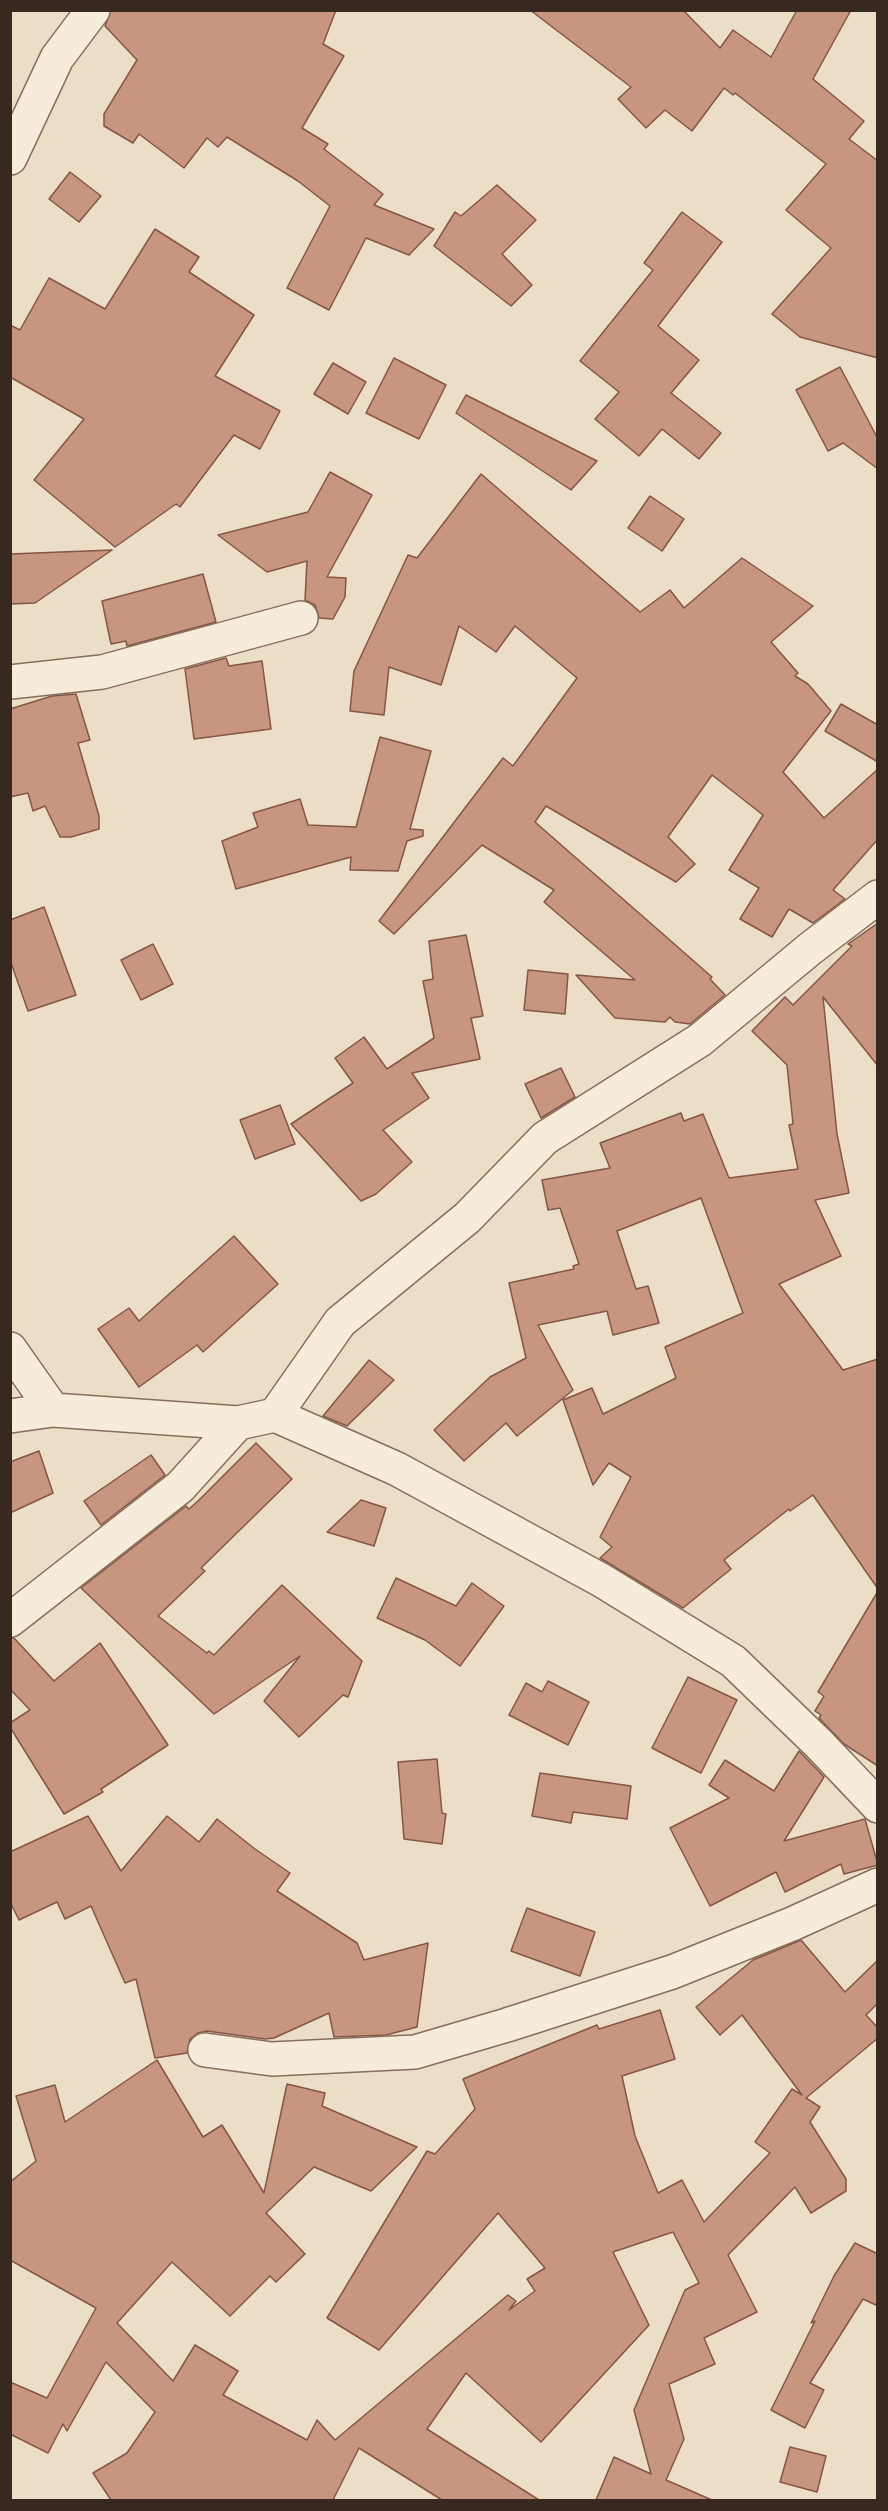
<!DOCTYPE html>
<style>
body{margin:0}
#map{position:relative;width:888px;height:2511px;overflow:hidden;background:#ecddc7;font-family:"Zilla Slab",serif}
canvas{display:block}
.frame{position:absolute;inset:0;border:12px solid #372920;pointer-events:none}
</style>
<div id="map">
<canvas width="888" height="2511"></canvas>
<div class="frame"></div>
</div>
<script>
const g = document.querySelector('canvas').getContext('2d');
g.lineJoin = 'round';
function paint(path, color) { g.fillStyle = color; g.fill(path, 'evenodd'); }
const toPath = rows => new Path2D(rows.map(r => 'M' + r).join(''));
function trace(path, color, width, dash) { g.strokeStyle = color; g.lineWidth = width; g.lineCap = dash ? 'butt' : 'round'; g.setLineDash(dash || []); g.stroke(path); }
const building = toPath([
 [111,10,336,10,323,44,344,56,302,128,328,144,324,149,383,194,374,205,434,229,409,255,366,238,329,310,287,288,330,206,298,181,227,137,218,147,207,138,184,168,139,134,133,143,104,126,104,114,137,60,105,26,111,10],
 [530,10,683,10,720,48,733,30,771,57,797,10,851,10,813,79,864,121,849,139,878,161,878,358,800,337,772,314,831,248,786,210,826,164,735,93,733,95,724,88,692,131,665,110,646,128,618,99,631,87,530,10],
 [70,172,101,196,79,222,49,199,70,172],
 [497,185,536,220,502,254,532,285,511,306,434,246,455,212,461,216,497,185],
 [682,212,722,242,658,326,699,360,671,393,721,433,699,459,662,429,639,456,595,419,619,392,580,361,653,270,644,263,682,212],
 [155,229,199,257,189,272,254,315,215,376,280,411,260,449,234,435,180,507,176,504,115,547,34,480,84,419,10,377,10,325,20,330,49,278,105,309,155,229],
 [394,358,446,385,419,439,366,413,394,358],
 [333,363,366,382,348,414,314,394,333,363],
 [840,367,878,439,878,469,843,443,828,451,796,390,840,367],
 [466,395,597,461,571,490,456,413,466,395],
 [330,472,372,495,327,577,346,578,345,597,333,619,319,618,315,605,305,600,307,561,267,572,218,535,308,512,330,472],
 [481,474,640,612,670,590,684,608,742,558,813,606,771,642,798,673,795,676,808,684,831,711,783,772,824,818,878,769,878,839,833,890,845,899,813,923,789,909,772,937,740,919,759,888,729,870,763,815,712,775,668,837,695,864,676,882,546,806,535,822,712,977,710,979,725,995,690,1024,675,1022,670,1017,665,1022,615,1018,576,975,635,980,544,902,554,890,482,845,394,934,379,921,503,758,513,766,577,678,515,626,496,652,459,626,441,685,389,667,384,715,350,711,354,671,408,555,417,558,481,474],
 [650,496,684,519,662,551,628,528,650,496],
 [112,550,35,603,10,604,10,554,112,550],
 [203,574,216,622,127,646,126,641,111,644,102,601,203,574],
 [226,658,229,666,262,661,271,729,194,739,185,669,226,658],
 [76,694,90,740,78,743,99,816,99,829,71,837,60,837,45,806,33,811,28,793,10,797,10,709,52,696,76,694],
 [841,704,878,725,878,762,825,731,841,704],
 [380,737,431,751,410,829,423,830,423,836,407,841,398,871,350,870,351,857,236,889,222,841,258,827,253,813,300,799,308,825,356,827,380,737],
 [44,907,76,995,28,1011,10,960,10,920,44,907],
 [878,923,878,1066,823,997,837,1134,849,1193,815,1200,841,1256,779,1284,843,1370,878,1359,878,1589,813,1495,790,1511,789,1509,724,1560,731,1569,683,1608,600,1558,612,1547,600,1537,631,1477,609,1463,593,1485,563,1400,592,1388,603,1414,676,1378,665,1347,743,1313,701,1198,617,1231,636,1289,648,1286,659,1323,613,1335,607,1311,538,1325,573,1390,517,1436,506,1423,464,1461,434,1430,490,1377,526,1358,509,1283,574,1269,573,1266,579,1264,560,1208,548,1210,542,1180,610,1168,600,1143,681,1113,684,1121,703,1114,729,1178,798,1169,789,1125,793,1124,787,1065,752,1031,785,997,793,1005,852,946,848,944,878,923],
 [466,935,483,1016,471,1018,480,1059,412,1073,429,1098,383,1130,412,1162,376,1194,361,1201,291,1124,353,1083,335,1058,364,1037,387,1069,434,1038,423,981,433,979,429,941,466,935],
 [153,944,173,984,141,1000,121,960,153,944],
 [528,970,568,974,565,1014,524,1010,528,970],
 [561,1068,575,1097,541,1118,525,1084,561,1068],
 [280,1105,295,1144,255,1159,240,1120,280,1105],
 [234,1236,278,1284,203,1352,197,1345,139,1387,98,1329,129,1308,139,1321,234,1236],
 [369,1360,394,1380,347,1426,323,1416,369,1360],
 [256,1443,292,1479,201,1568,205,1571,158,1616,207,1653,209,1651,214,1655,282,1585,362,1661,348,1697,343,1695,299,1737,264,1701,300,1656,214,1714,81,1588,186,1506,189,1509,198,1501,256,1443],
 [39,1451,53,1493,10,1513,10,1462,39,1451],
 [151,1455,165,1475,101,1525,84,1501,151,1455],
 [361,1500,386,1508,374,1546,327,1532,361,1500],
 [396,1578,456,1606,472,1583,504,1606,460,1666,425,1640,377,1618,396,1578],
 [878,1591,878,1766,844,1744,819,1718,821,1715,815,1711,824,1696,818,1692,878,1591],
 [10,1638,14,1638,54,1681,100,1643,168,1745,101,1789,103,1792,64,1814,10,1727,10,1723,30,1710,10,1689,10,1638],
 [688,1677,737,1700,701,1773,652,1748,688,1677],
 [548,1681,589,1702,568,1745,509,1715,526,1683,542,1692,548,1681],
 [799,1751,824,1777,784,1841,865,1819,878,1865,844,1874,841,1864,785,1892,776,1872,710,1906,670,1828,729,1798,709,1785,725,1760,774,1791,799,1751],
 [437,1759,442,1813,446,1814,442,1844,404,1839,398,1762,437,1759],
 [540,1773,631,1786,627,1819,573,1812,571,1823,532,1816,540,1773],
 [88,1816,121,1871,167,1816,199,1842,217,1819,255,1849,290,1873,277,1891,357,1943,364,1960,428,1943,417,2027,386,2035,334,2037,329,2013,274,2038,265,2039,207,2031,198,2033,190,2039,187,2053,155,2058,136,1979,125,1983,91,1906,65,1919,57,1902,19,1920,10,1902,10,1852,88,1816],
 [527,1908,595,1932,580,1976,511,1951,527,1908],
 [801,1940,845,1992,878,1960,878,2003,866,2015,878,2028,878,2038,806,2098,820,2107,810,2122,846,2179,846,2191,811,2213,795,2187,728,2255,757,2312,704,2338,715,2364,669,2384,684,2439,666,2480,712,2500,596,2500,614,2457,651,2474,634,2410,685,2290,699,2283,673,2232,613,2252,649,2325,541,2442,466,2373,427,2429,539,2500,442,2500,359,2448,333,2500,111,2500,93,2473,127,2453,155,2412,106,2362,67,2431,63,2424,48,2453,10,2434,10,2382,47,2398,96,2308,10,2260,10,2182,36,2161,16,2096,55,2085,65,2122,157,2060,203,2137,222,2125,264,2193,287,2084,325,2093,322,2106,417,2147,371,2191,314,2167,266,2213,305,2254,276,2282,270,2276,230,2316,172,2262,117,2323,173,2381,195,2345,238,2371,223,2395,307,2440,317,2420,335,2440,508,2295,516,2301,509,2310,535,2291,527,2279,545,2268,498,2213,379,2350,327,2318,427,2151,435,2154,475,2109,463,2079,597,2025,599,2029,660,2010,675,2059,622,2076,635,2136,658,2193,682,2180,704,2222,770,2153,755,2142,792,2089,802,2095,742,2015,720,2035,696,2007,753,1960,801,1940],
 [855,2243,878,2254,878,2306,863,2299,810,2383,824,2390,805,2428,771,2410,815,2321,811,2323,834,2276,855,2243],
 [790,2447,826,2456,817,2492,780,2482,790,2447]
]);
const minor = toPath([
 [10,158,57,58,93,10],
 [10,682,102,672,301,618],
 [10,1349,53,1410],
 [275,1415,340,1322,467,1218,545,1138,700,1040,811,948,878,897],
 [10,1416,53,1410,238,1423,275,1415,397,1469,601,1580,733,1661,819,1744,878,1806],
 [10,1620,180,1487,238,1423],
 [205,2050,272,2059,415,2052,507,2025,672,1972,792,1924,878,1885]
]);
paint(building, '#c8957f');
trace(building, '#845644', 1.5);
trace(minor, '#866e5d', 36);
trace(minor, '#f7ebda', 33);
</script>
